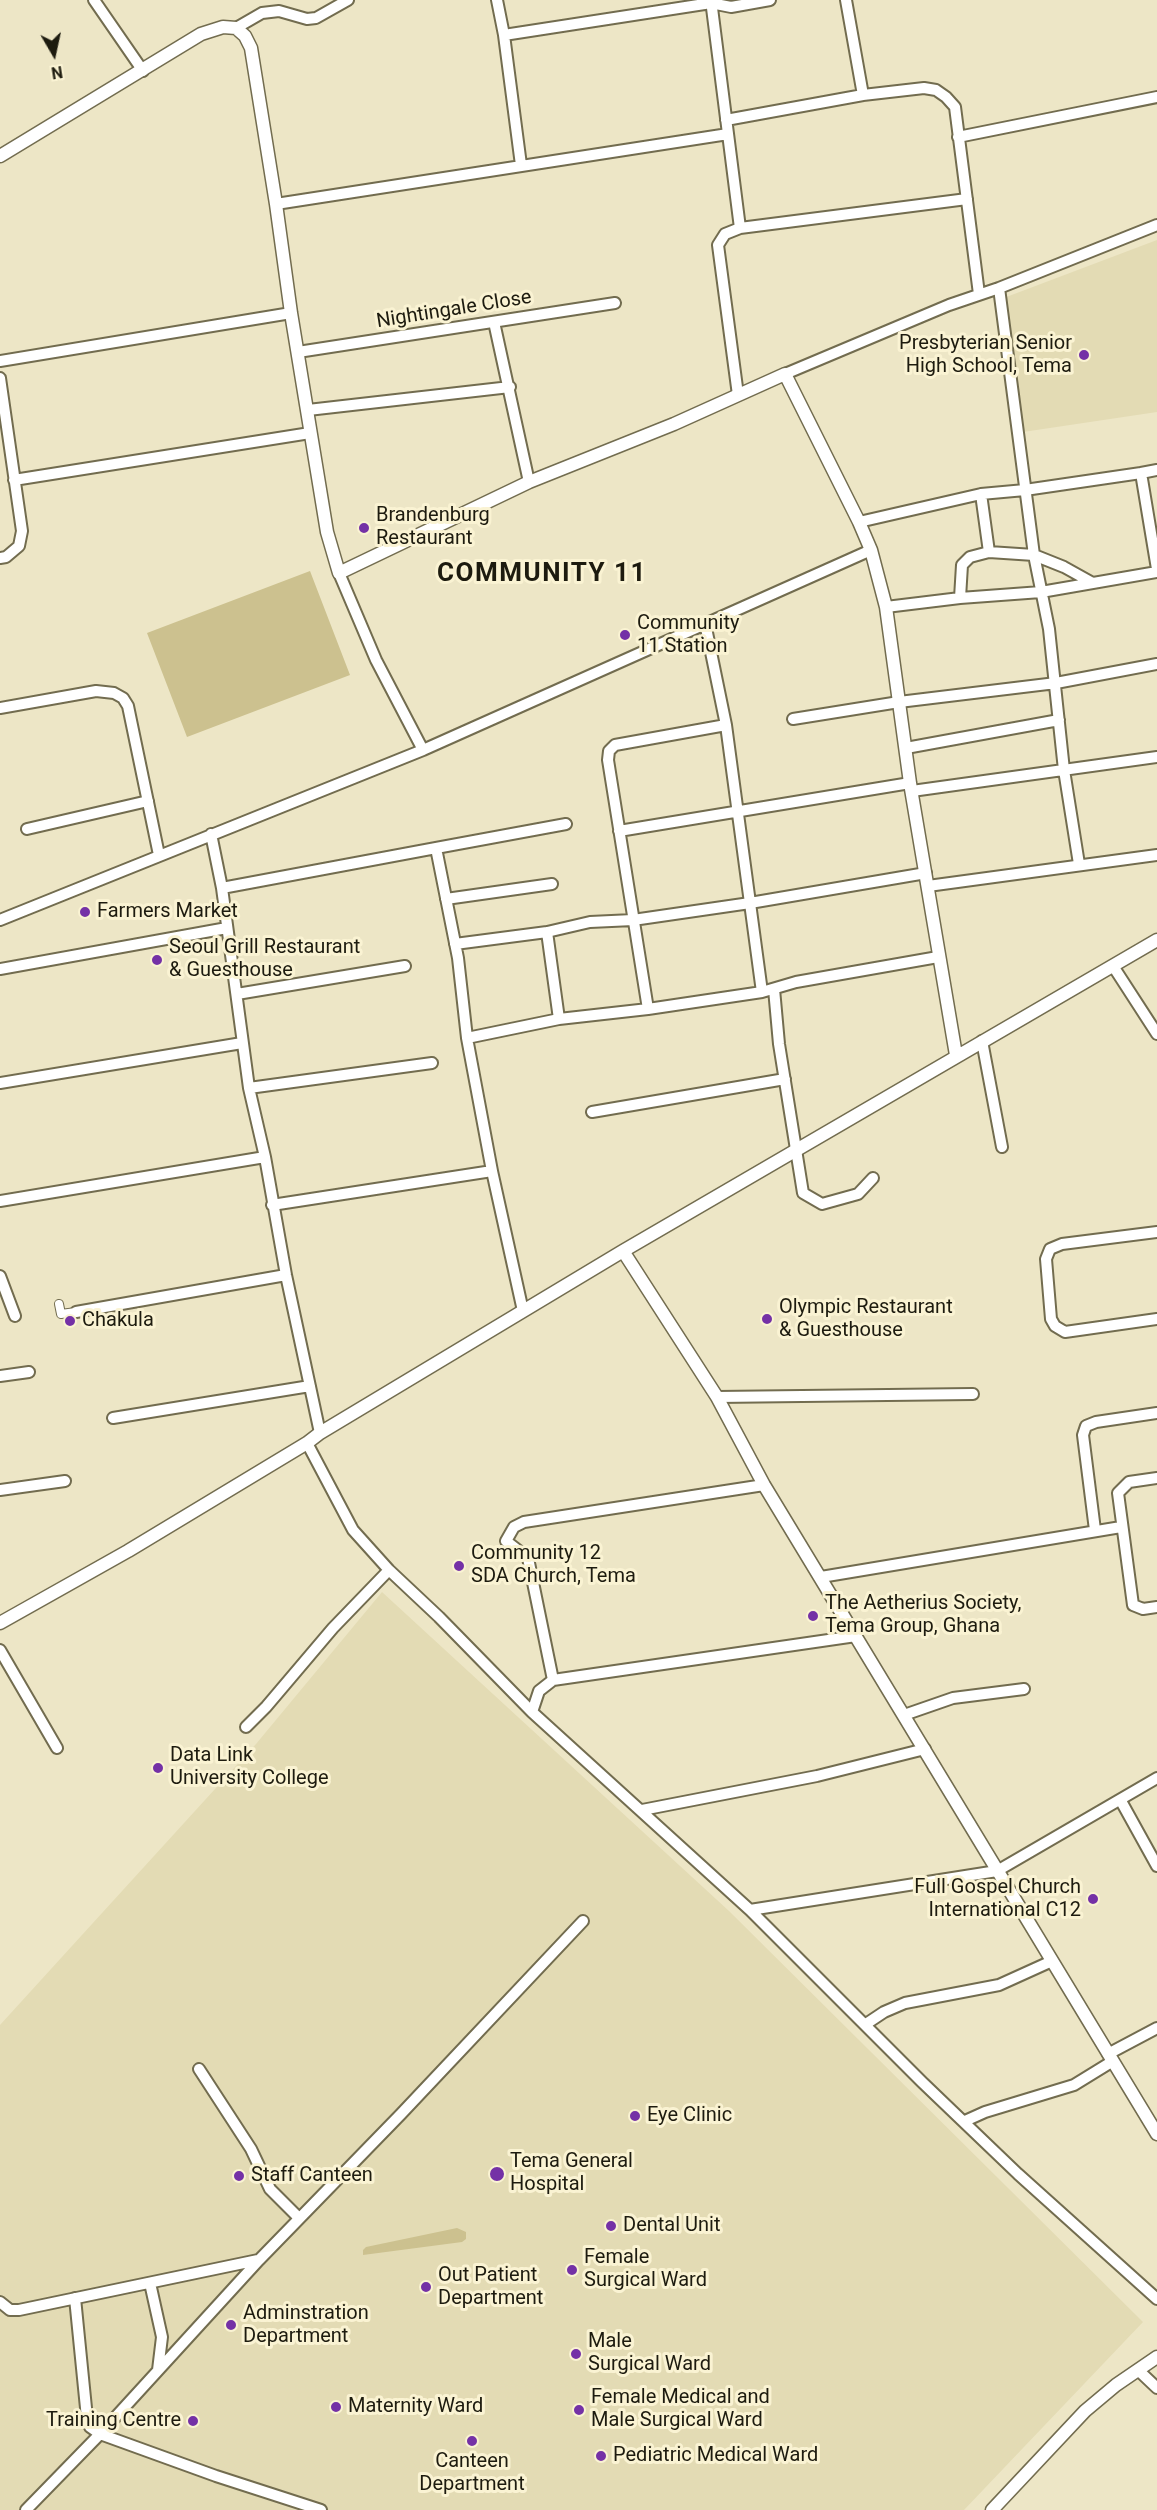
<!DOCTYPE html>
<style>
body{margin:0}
#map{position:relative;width:1157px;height:2510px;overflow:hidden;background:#ede6c6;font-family:Roboto,sans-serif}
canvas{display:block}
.north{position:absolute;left:24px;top:24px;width:60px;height:60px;-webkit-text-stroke:4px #faf3d3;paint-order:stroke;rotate:171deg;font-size:16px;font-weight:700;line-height:24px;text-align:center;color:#1d1b0f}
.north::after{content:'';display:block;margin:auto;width:21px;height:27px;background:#1d1b0f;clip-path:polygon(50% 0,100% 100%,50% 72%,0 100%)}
</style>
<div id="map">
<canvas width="1157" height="2510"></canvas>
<div class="north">N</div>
</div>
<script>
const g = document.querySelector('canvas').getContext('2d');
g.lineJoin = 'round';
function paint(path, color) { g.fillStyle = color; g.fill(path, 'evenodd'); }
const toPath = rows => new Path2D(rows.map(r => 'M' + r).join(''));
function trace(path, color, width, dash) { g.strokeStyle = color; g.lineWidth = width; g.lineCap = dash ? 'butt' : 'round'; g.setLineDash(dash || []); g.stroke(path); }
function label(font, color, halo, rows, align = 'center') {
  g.font = font + ' Roboto,sans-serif'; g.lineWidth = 6; g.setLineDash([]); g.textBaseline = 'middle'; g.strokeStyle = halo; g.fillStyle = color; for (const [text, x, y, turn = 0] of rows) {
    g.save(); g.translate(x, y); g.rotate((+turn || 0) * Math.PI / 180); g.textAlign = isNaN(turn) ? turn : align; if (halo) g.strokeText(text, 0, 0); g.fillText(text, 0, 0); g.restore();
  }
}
const built = toPath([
 [1157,240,1157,412,1023,432,1001,299],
 [382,1592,729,1911,1143,2322,964,2510,0,2510,0,2025,256,1744]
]);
const green = toPath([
 [310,571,350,675,187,737,147,633],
 [457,2228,466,2232,466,2239,462,2242,363,2255,363,2250,366,2247]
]);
const pedestrian = toPath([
 [59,1304,61,1314,76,1312]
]);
const minor = toPath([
 [94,0,143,71],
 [497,0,504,35,711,3,731,7,770,0],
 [711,0,740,228,725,234,718,245,738,395],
 [846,0,863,95],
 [236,28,262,13,279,11,307,19,316,18,348,0],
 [504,35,521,165],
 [726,120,863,95,924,88,936,90,946,97,955,107,979,294],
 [958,137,1157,97],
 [276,204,728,134],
 [740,228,967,199],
 [999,288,1034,555,1049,629,1064,770,1079,864],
 [494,322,529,482],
 [298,352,615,303],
 [0,361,291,313],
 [785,374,949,305,999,288,1157,225],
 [0,378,22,531,19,546,6,557,0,558],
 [308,410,510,387],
 [1157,470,1141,473,1157,569],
 [14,480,310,433],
 [981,494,989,552],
 [859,522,981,494,1025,490,1141,473],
 [339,573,376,660,423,750],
 [960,598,1041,592,1157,572],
 [886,607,960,598,962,565,970,557,989,552,1034,555,1064,567,1091,582],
 [705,623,726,725,750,903,926,873],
 [0,708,96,691,114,693,123,698,128,706,159,855],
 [793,719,899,702,1056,683,1157,664],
 [906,748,1059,720],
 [912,791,1157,757],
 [27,829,148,801],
 [619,831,910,783],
 [211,834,222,888,249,1088,265,1157,286,1275,320,1433],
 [436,848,566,824],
 [928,886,1157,855],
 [222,888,436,848,458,958,467,1038,492,1171],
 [446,899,552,884],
 [0,920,423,750,871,550],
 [547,932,559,1019],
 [455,944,547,932,590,922,633,920,750,903,762,992],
 [1113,966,1157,1034],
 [0,969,227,928],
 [774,989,779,1044,803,1193,822,1204,858,1194,873,1178],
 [237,994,405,966],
 [648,1009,608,760,609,751,615,745,726,725],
 [467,1038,559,1019,648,1009,762,992,796,982,938,957],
 [982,1041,1002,1147],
 [0,1083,242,1043],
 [249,1088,432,1063],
 [592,1112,785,1079],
 [0,1201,265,1157],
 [272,1205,492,1171,523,1311],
 [1157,1232,1062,1244,1050,1249,1046,1259,1051,1319,1055,1326,1065,1332,1157,1319],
 [0,1276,15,1316],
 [76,1312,286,1275],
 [0,1376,29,1372],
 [717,1397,973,1394],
 [113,1418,310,1386],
 [307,1443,353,1530,389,1570,439,1617,532,1712,750,1910,922,2082,1018,2174,1157,2299],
 [1157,1478,1129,1482,1118,1493,1133,1605,1143,1609,1157,1607],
 [0,1490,65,1481],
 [1095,1530,1083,1435,1086,1426,1096,1422,1157,1413],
 [821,1577,1121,1527],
 [0,1650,57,1748],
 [553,1680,528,1558,506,1541,514,1527,524,1522,764,1485],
 [532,1712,539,1691,553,1680,856,1636],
 [904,1715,953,1698,1024,1689],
 [246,1727,266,1707,333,1628,389,1570],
 [1121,1801,1157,1866],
 [642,1810,817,1776,925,1749],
 [750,1910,997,1871,1157,1778],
 [866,2024,884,2012,905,2003,999,1985,1052,1961],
 [1108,2054,1157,2028],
 [199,2069,251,2149,270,2189,299,2218],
 [965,2121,985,2112,1074,2085,1113,2061],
 [150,2283,162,2337,158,2370],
 [75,2298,87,2418,90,2427,100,2434,216,2476,321,2510],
 [0,2302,10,2310,19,2310,258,2260],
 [1138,2370,1157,2388],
 [26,2510,100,2434,259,2260,401,2114,583,1921]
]);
const tertiary = toPath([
 [0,156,201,34,223,27,236,28,245,36,251,48,276,204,291,313,327,532,339,573,529,482,674,424,785,374,859,522,871,550,886,607,910,783,956,1055],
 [623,1251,717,1397,764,1485,1157,2134],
 [0,1623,128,1551,307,1443,320,1433,623,1251,1157,940],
 [992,2510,1085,2411,1116,2385,1157,2357]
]);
const markers = [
 [1084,355,6,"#7431a6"],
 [364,528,6,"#7431a6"],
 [625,635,6,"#7431a6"],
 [85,912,6,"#7431a6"],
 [157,960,6,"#7431a6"],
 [767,1319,6,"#7431a6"],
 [70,1321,6,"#7431a6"],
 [459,1566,6,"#7431a6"],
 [813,1616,6,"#7431a6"],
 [158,1768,6,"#7431a6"],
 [1093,1899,6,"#7431a6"],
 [635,2116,6,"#7431a6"],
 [497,2174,8,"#7431a6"],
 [239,2176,6,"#7431a6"],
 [611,2226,6,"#7431a6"],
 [572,2270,6,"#7431a6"],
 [426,2287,6,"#7431a6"],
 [231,2325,6,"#7431a6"],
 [576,2354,6,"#7431a6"],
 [336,2407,6,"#7431a6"],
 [579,2410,6,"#7431a6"],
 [193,2421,6,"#7431a6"],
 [472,2441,6,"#7431a6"],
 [601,2456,6,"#7431a6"]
];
const streetNames = [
 ["Nightingale Close",454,310,-9]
];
const poiNames = [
 ["Presbyterian Senior",1072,344,"right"],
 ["High School, Tema",1072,367,"right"],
 ["Brandenburg",376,516],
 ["Restaurant",376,539],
 ["Community",637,624],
 ["11 Station",637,647],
 ["Farmers Market",97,912],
 ["Seoul Grill Restaurant",169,948],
 ["& Guesthouse",169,971],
 ["Olympic Restaurant",779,1308],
 ["& Guesthouse",779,1331],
 ["Chakula",82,1321],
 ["Community 12",471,1554],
 ["SDA Church, Tema",471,1577],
 ["The Aetherius Society,",825,1604],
 ["Tema Group, Ghana",825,1627],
 ["Data Link",170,1756],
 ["University College",170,1779],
 ["Full Gospel Church",1081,1888,"right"],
 ["International C12",1081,1911,"right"],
 ["Eye Clinic",647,2116],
 ["Tema General",510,2162],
 ["Hospital",510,2185],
 ["Staff Canteen",251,2176],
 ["Dental Unit",623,2226],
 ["Female",584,2258],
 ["Surgical Ward",584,2281],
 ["Out Patient",438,2276],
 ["Department",438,2299],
 ["Adminstration",243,2314],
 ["Department",243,2337],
 ["Male",588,2342],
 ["Surgical Ward",588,2365],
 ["Female Medical and",591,2398],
 ["Male Surgical Ward",591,2421],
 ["Maternity Ward",348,2407],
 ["Training Centre",181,2421,"right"],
 ["Pediatric Medical Ward",613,2456],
 ["Canteen",472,2462,"center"],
 ["Department",472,2485,"center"]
];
const districtNames = [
 ["COMMUNITY 11",542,574]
];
paint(built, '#e3dbb4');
paint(green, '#ccc18f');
trace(pedestrian, '#726c4f', 10);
trace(minor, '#726c4f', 14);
trace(tertiary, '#726c4f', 15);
trace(pedestrian, '#fff', 8);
trace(minor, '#fff', 10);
trace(tertiary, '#fff', 12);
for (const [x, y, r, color] of markers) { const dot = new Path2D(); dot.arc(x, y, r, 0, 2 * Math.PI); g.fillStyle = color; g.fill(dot); trace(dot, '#faf3d3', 2); }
label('20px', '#1d1b0f', '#faf3d3', streetNames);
label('20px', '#1d1b0f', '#faf3d3', poiNames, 'left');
g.letterSpacing = '1.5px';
label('bold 26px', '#1d1b0f', '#faf3d3', districtNames);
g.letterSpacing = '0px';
</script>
